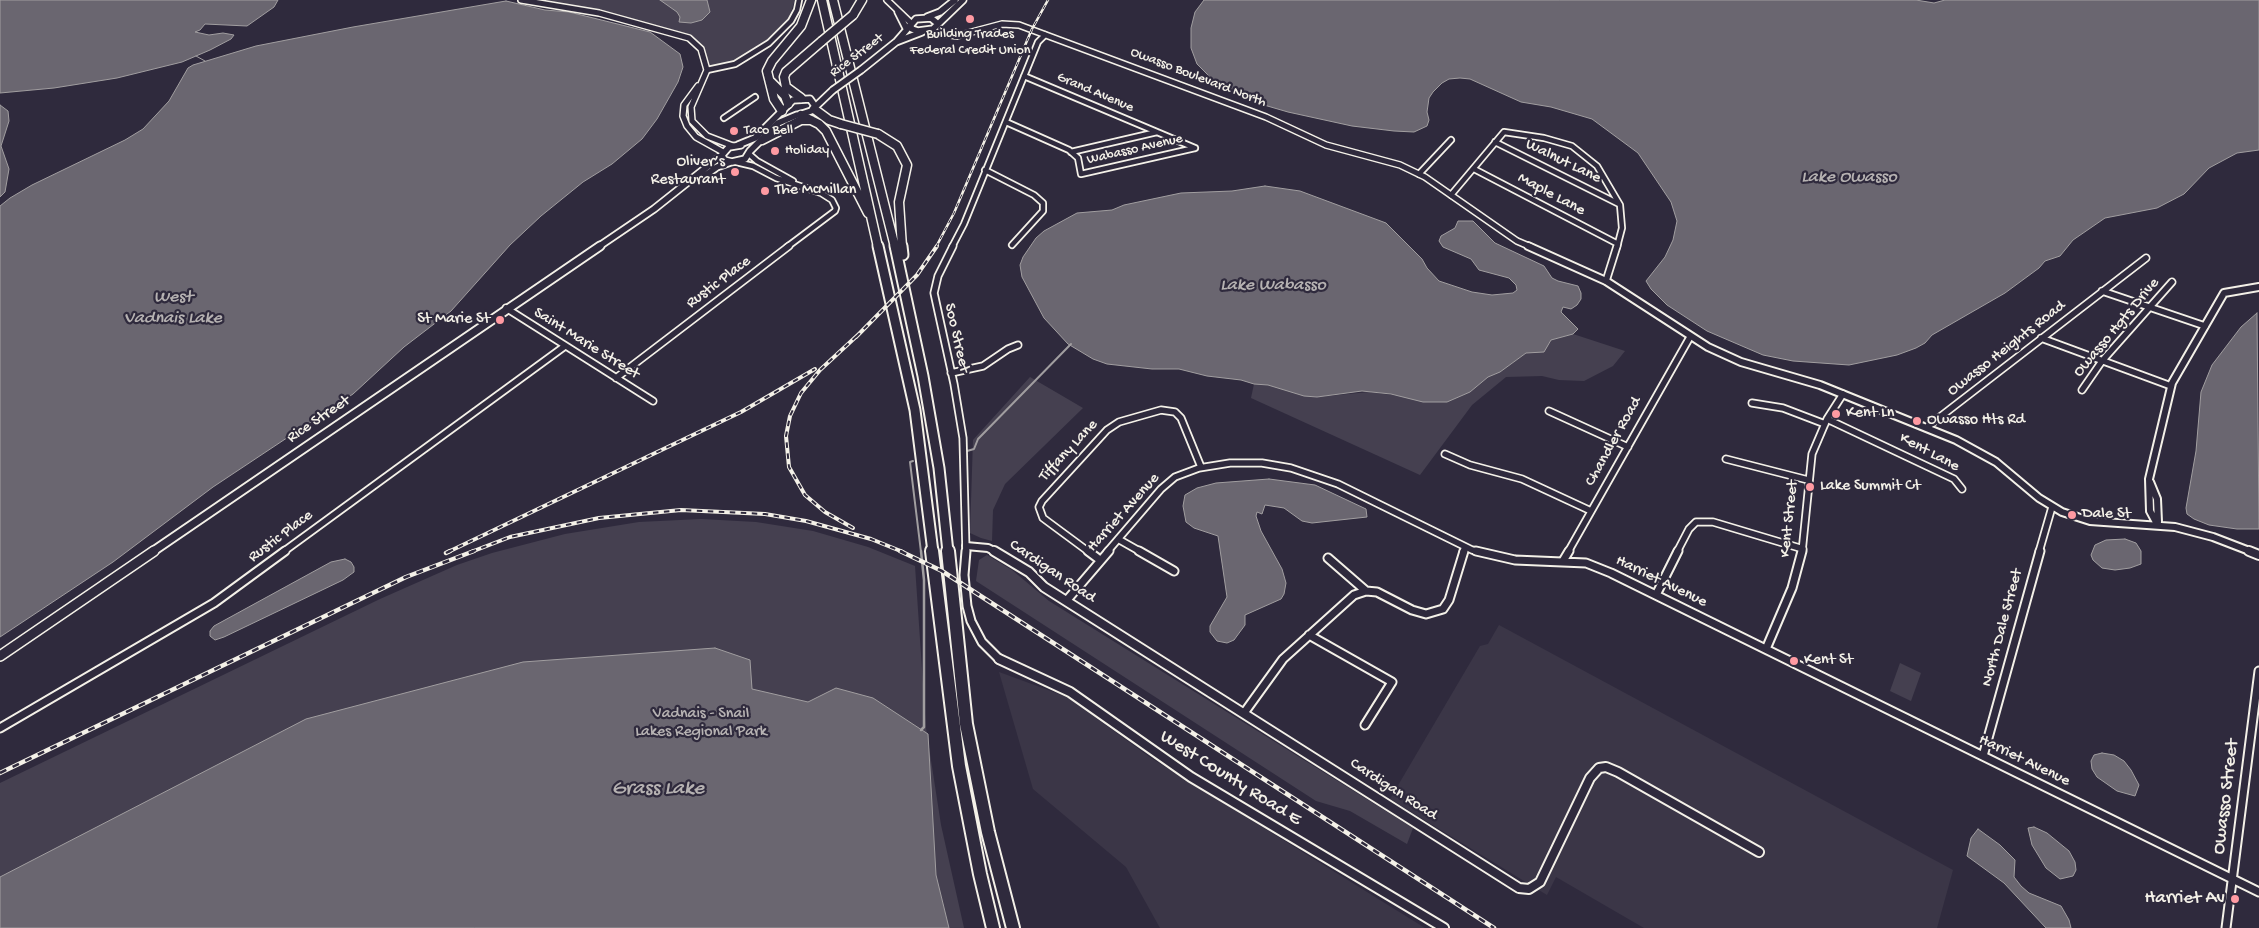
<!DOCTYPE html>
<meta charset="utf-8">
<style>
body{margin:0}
canvas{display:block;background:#2f2a3d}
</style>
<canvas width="2259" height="928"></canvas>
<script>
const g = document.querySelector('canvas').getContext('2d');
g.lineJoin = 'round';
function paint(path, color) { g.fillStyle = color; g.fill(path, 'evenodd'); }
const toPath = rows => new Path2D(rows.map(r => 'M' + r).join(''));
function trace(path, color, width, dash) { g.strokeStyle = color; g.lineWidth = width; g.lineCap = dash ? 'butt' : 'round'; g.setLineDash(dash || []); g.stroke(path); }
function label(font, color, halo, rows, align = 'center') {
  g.font = font + ' "Gochi Hand",sans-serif'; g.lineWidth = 4.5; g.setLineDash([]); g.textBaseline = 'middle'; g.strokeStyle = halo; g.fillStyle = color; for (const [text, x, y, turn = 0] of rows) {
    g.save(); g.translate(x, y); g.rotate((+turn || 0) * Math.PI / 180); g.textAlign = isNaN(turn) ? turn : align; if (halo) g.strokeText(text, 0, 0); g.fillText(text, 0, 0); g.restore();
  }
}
const built = toPath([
 [1499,625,1953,870,1937,928,1644,928,1556,877,1547,895,1390,799,1480,646,1488,644],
 [999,672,1067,697,1151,758,1425,928,1160,928,1126,867,1033,789]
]);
const green = toPath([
 [538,0,794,0,794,2,789,19,772,38,736,61,713,67,710,65,701,44,686,34,604,12],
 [1573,334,1625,351,1613,366,1584,381,1559,380,1542,376,1506,377,1472,405,1420,475,1251,398,1254,384,1268,385,1317,397,1369,392,1447,402,1470,392,1488,377,1500,372,1526,353,1548,345,1551,340],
 [1030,377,1083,408,1005,484,993,510,992,541,981,538,970,533,973,440],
 [701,519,756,522,813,531,868,547,915,566,926,728,941,825,964,928,0,928,0,783,380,599,457,565,492,553,565,534,639,522],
 [987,555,1012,570,1049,601,1413,828,1407,844,1350,811,1316,801,976,581,979,560],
 [1900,663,1921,673,1911,701,1890,691]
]);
const water = toPath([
 [0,0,278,0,274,7,247,26,205,24,200,30,195,32,209,35,223,33,234,35,231,39,210,50,182,62,117,78,54,88,0,93,0,0],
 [660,0,707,0,710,12,702,20,691,23,679,22,680,17,677,12,660,0],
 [1204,0,1916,0,1934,3,1945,0,2259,0,2259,150,2237,153,2209,168,2184,194,2157,208,2105,218,2073,240,2060,256,2045,261,2039,268,2005,293,1932,335,1925,343,1916,348,1897,355,1849,365,1793,361,1763,355,1707,331,1667,305,1651,289,1646,281,1665,257,1673,240,1677,221,1671,202,1638,153,1592,119,1551,107,1521,102,1470,79,1460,78,1449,79,1442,83,1433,92,1429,98,1427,112,1429,120,1427,126,1414,132,1394,131,1352,126,1288,112,1264,105,1227,88,1214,81,1197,64,1191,48,1191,28,1195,12,1204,0],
 [506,1,545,10,569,12,650,32,680,54,683,67,678,82,657,119,642,139,612,164,583,182,541,216,510,245,451,311,404,347,353,394,213,487,113,562,0,637,0,206,10,198,32,185,125,140,143,129,169,101,188,68,193,65,256,46,353,27,506,1],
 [0,105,8,111,9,121,1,146,9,169,5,192,0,197,0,105],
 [1265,186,1300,191,1386,223,1422,259,1427,268,1439,281,1472,292,1492,295,1513,293,1517,290,1516,285,1509,278,1479,270,1471,259,1443,247,1439,241,1441,236,1455,228,1458,221,1473,221,1495,243,1544,266,1552,278,1558,281,1578,286,1581,293,1581,299,1577,305,1571,309,1563,307,1561,312,1578,329,1573,334,1551,340,1544,352,1526,353,1500,372,1488,377,1470,392,1447,402,1423,402,1391,394,1362,391,1317,397,1304,396,1268,385,1254,384,1241,380,1207,376,1179,369,1152,369,1107,364,1093,359,1068,344,1044,318,1022,277,1020,265,1023,257,1036,238,1044,231,1077,213,1112,210,1124,205,1181,193,1232,191,1265,186],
 [2257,313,2259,529,2237,529,2209,525,2194,519,2187,514,2186,508,2196,451,2201,392,2212,365,2241,327,2257,313],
 [1269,479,1315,485,1366,509,1367,517,1312,523,1302,521,1284,508,1265,505,1262,514,1257,512,1256,516,1261,531,1282,569,1286,583,1284,594,1281,599,1245,615,1245,625,1234,640,1227,643,1217,641,1210,632,1210,626,1227,597,1218,536,1194,528,1186,522,1183,506,1185,495,1197,488,1216,483,1269,479],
 [2125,539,2136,543,2141,551,2141,564,2130,568,2115,570,2102,568,2093,560,2091,555,2095,545,2106,540,2125,539],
 [345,559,351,562,354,567,354,572,343,580,224,637,215,640,210,636,210,631,214,626,331,562,345,559],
 [715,648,750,660,752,689,808,702,836,688,873,698,928,734,936,875,949,928,0,928,0,877,306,719,523,662,715,648],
 [2102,753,2114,755,2124,761,2131,770,2139,785,2135,796,2117,791,2097,777,2092,769,2091,761,2094,755,2102,753],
 [2034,827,2047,833,2069,851,2075,862,2076,870,2073,876,2060,879,2046,868,2032,845,2028,828,2034,827],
 [1978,829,2000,845,2015,860,2014,877,2021,886,2029,893,2061,906,2069,920,2071,928,2046,928,2004,883,1967,856,1971,838,1978,829]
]);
const streamFar2 = toPath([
 [196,56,205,61]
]);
const streamFar1 = toPath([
 [967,451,974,449,978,439,1071,344],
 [913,461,910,462,921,552]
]);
const stream = toPath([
 [921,551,924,580,924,727,921,730]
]);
const minorFar2 = toPath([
 [707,70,735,64,769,43,791,21,797,10,799,0],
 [1024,76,1195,148],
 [724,118,755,97],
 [1006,122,1069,150,1078,158,1081,174,1195,148],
 [1495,142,1619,204],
 [1071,152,1157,132],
 [749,154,757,161,793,181],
 [736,162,753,166,776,178,821,193,832,200,836,208,835,211,787,247],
 [1474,169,1618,244],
 [985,170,1034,195,1043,203,1043,211,1012,245],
 [1419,174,1451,140],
 [1451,195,1504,132,1544,138,1572,146,1597,166,1620,205,1622,228,1617,247],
 [952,247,964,224,1038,42,1045,35]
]);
const minorFar1 = toPath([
 [953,246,938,276,934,293,954,384,963,438,966,552],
 [1606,281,1617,246],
 [2102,291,2205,326],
 [506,308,653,401],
 [2041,338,2171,386],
 [951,373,983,366,1008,349,1018,345],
 [616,378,789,246],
 [2082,390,2102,361,2172,282],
 [1752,403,1783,408,1825,424],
 [1549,411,1628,447],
 [1827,419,1954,479,1962,489],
 [1927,427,2146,258],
 [1445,454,1470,465,1522,479,1591,511],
 [1726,459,1808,480],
 [1118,539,1141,552],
 [283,552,565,346],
 [1089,552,1043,518,1039,507,1042,501,1107,430,1119,422,1161,410,1175,412,1181,418,1201,467],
 [1107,552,1161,489,1175,477,1199,468,1230,463,1262,463,1291,468,1338,484,1472,550,1481,552],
 [1463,552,1465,547],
 [1568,552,1690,337],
 [1677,552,1689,529,1696,522,1713,522,1803,549],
 [1802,552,1812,454,1827,419,1843,394],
 [2039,552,2052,507]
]);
const minor = toPath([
 [966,551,964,575,967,606,971,621,982,642,999,659],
 [1088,551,1100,560],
 [1139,551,1174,571],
 [1476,551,1515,560,1586,563,1611,573,2259,892],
 [1328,558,1366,591],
 [1563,561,1569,551],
 [1656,595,1678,551],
 [1067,600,1109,551],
 [1309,635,1392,682,1365,725],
 [1766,649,1792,588,1802,551],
 [1244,713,1283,659,1354,595,1366,591,1377,592,1412,610,1426,614,1443,609,1449,600,1464,551],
 [0,728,214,603,285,551],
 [1983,756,2040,551],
 [2226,928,2259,671]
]);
const tertiaryFar2 = toPath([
 [521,0,599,13,689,38,701,49,707,70,691,107,692,121,707,136,733,146],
 [887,0,911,23],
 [926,31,957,36,1002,24,1019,25,1266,117,1326,145,1400,165,1425,177,1517,241,1531,247],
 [698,86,684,105,683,116,687,126,696,137,723,152]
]);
const tertiaryFar1 = toPath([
 [1528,246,1606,281,1708,347,1741,362,1820,385,1956,440,1996,462,2039,498,2062,512,2090,521,2175,527,2213,537,2252,552],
 [2150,482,2157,499,2158,522],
 [2157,524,2150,511,2149,479,2172,383,2224,293,2259,287],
 [966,546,988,548,996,552]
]);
const tertiary = toPath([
 [994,551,1029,572,1044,587,1519,888,1529,889,1540,882,1590,778,1599,768,1606,767,1618,772,1759,852],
 [2249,551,2259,555],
 [999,659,1070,692,1191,777,1444,928]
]);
const secondaryFar2 = toPath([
 [898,12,906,28],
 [927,17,940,12,955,0],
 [910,25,912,29,918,31,933,29,963,0],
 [897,41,916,19,931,18,937,23],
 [861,70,896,42,922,32],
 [799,115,811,111,833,90],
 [738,145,755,138,793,100,810,99,815,106],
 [722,155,724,160,732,162,745,159,750,151,778,123,797,115],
 [722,155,729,147,741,145],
 [700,179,717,167,731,162],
 [598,247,654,209,722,155]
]);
const secondaryFar1 = toPath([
 [152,552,600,246]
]);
const secondary = toPath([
 [0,656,154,551]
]);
const motorwayFar2 = toPath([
 [822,0,878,247],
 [833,0,895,247],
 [853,15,862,0],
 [771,82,785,96,788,104],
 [801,98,786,87,784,77,786,72,822,41],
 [814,109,829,120,841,124],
 [782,111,774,99,767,71,772,61,801,26,811,0],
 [801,115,819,124,826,131,868,213],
 [878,134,897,146,907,165,899,202,902,247],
 [762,140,801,120,811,120]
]);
const motorwayFar1 = toPath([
 [878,246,915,410,933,552],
 [895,246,923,376,939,468,948,552],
 [902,246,903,255]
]);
const motorway = toPath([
 [932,551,959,766,980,874,993,928],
 [948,551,966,724,988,832,1013,928]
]);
const railFar2 = toPath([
 [936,247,954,213,1032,29,1048,0]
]);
const railFar1 = toPath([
 [856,337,917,275,937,246],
 [853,528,825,512,805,495,789,467,786,436,790,416,801,393,820,370,860,333],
 [448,552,741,412,815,369],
 [471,552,510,537,599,518,681,510,765,514,806,521,871,539,903,552]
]);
const rail = toPath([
 [900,551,942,571,1494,928],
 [446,553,450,551],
 [0,773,406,577,474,551]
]);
const secondaryBridge = toPath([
 [833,90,861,70]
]);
const motorwayBridge = toPath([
 [822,41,853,15],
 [841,124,878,134]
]);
const markers = [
 [970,19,5,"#ff9aa2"],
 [734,131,5,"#ff9aa2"],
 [775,151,5,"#ff9aa2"],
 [735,172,5,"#ff9aa2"],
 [765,191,5,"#ff9aa2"],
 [500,320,5,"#ff9aa2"],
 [1836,414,5,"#ff9aa2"],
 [1917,421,5,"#ff9aa2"],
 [1810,487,5,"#ff9aa2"],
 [2072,515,5,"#ff9aa2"],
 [1794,661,5,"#ff9aa2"],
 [2235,899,5,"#ff9aa2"]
];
const farPoinames = [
 ["Building Trades",970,35,"center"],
 ["Federal Credit Union",970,51,"center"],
 ["Taco Bell",744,131],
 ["Holiday",785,151]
];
const farStreetnames = [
 ["Rice Street",857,56,-37],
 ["Owasso Boulevard North",1198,78,21],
 ["Grand Avenue",1095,93,23],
 ["Wabasso Avenue",1135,150,-13]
];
const streetNames = [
 ["Walnut Lane",1563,162,26],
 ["Maple Lane",1551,195,28],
 ["Rustic Place",719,283,-37],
 ["Owasso Hgts Drive",2117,328,-50],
 ["Soo Street",956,338,77],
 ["Saint Marie Street",586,344,32],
 ["Owasso Heights Road",2007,349,-38],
 ["Rice Street",319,420,-34],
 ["Chandler Road",1614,442,-61],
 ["Tiffany Lane",1069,451,-47],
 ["Kent Lane",1929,453,28],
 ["Harriet Avenue",1124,513,-48],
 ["Kent Street",1790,519,-84],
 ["Rustic Place",281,537,-37],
 ["Cardigan Road",1052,572,34],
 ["Harriet Avenue",1661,582,26],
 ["North Dale Street",2003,628,-75],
 ["Harriet Avenue",2024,761,26],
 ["Cardigan Road",1393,790,33]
];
const poiNames = [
 ["Oliver’s",725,163,"right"],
 ["Restaurant",725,181,"right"],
 ["The McMillan",775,191],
 ["St Marie St",490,320,"right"],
 ["Kent Ln",1846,414],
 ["Owasso Hts Rd",1927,421],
 ["Lake Summit Ct",1820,487],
 ["Dale St",2082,515],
 ["Kent St",1804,661]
];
const parkNames = [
 ["Vadnais - Snail",701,715],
 ["Lakes Regional Park",701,733]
];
const waterNames = [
 ["Lake Owasso",1849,178],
 ["Lake Wabasso",1273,286],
 ["West",173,298],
 ["Vadnais Lake",173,319]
];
const nearStreetnames = [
 ["West County Road E",1230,779,32],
 ["Owasso Street",2227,797,-83]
];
const nearPoinames = [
 ["Harriet Av",2225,899]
];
const nearWaternames = [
 ["Grass Lake",658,790]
];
paint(built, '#3b3647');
paint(green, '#454050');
paint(water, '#6a6670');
trace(water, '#a19ea0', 1);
trace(streamFar2, '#a19ea0', 1);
trace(streamFar1, '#a19ea0', 2);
trace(stream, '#a19ea0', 2.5);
trace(minorFar2, '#f4f1e8', 8);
trace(minorFar1, '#f4f1e8', 9);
trace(minor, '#f4f1e8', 11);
trace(tertiaryFar2, '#f4f1e8', 8);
trace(tertiaryFar1, '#f4f1e8', 10);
trace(tertiary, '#f4f1e8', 12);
trace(secondaryFar2, '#f4f1e8', 9);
trace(secondaryFar1, '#f4f1e8', 11);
trace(secondary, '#f4f1e8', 12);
trace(motorwayFar2, '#f4f1e8', 11);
trace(motorwayFar1, '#f4f1e8', 13);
trace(motorway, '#f4f1e8', 16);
trace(minorFar2, '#2f2a3d', 4.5);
trace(minorFar1, '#2f2a3d', 5.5);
trace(minor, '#2f2a3d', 7);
trace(tertiaryFar2, '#2f2a3d', 5);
trace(tertiaryFar1, '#2f2a3d', 6);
trace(tertiary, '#2f2a3d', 8);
trace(secondaryFar2, '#2f2a3d', 5.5);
trace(secondaryFar1, '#2f2a3d', 7);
trace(secondary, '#2f2a3d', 9);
trace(motorwayFar2, '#2f2a3d', 8);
trace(motorwayFar1, '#2f2a3d', 9);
trace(motorway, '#2f2a3d', 12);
trace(railFar2, '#f4f1e8', 2.5);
trace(railFar1, '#f4f1e8', 4);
trace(rail, '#f4f1e8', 4.5);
trace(railFar2, '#2f2a3d', 1, [4.5]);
trace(railFar1, '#2f2a3d', 2, [5.5]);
trace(rail, '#2f2a3d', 2.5, [7]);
trace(secondaryBridge, '#f4f1e8', 9, []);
trace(motorwayBridge, '#f4f1e8', 11, []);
trace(secondaryBridge, '#2f2a3d', 5.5);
trace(motorwayBridge, '#2f2a3d', 8);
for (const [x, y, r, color] of markers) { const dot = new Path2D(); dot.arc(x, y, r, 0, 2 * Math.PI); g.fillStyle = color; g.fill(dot); trace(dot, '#2f2a3d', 2); }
label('14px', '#f4f1e8', '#2f2a3d', farPoinames, 'left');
label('14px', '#f4f1e8', '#2f2a3d', farStreetnames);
label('16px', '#f4f1e8', '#2f2a3d', streetNames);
label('16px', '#f4f1e8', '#2f2a3d', poiNames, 'left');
label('16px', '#b7b3b3', '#2f2a3d', parkNames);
label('italic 18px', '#b6b2b2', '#2f2a3d', waterNames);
label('19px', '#f4f1e8', '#2f2a3d', nearStreetnames);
label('19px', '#f4f1e8', '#2f2a3d', nearPoinames, 'right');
label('italic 21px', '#b6b2b2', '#2f2a3d', nearWaternames);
</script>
